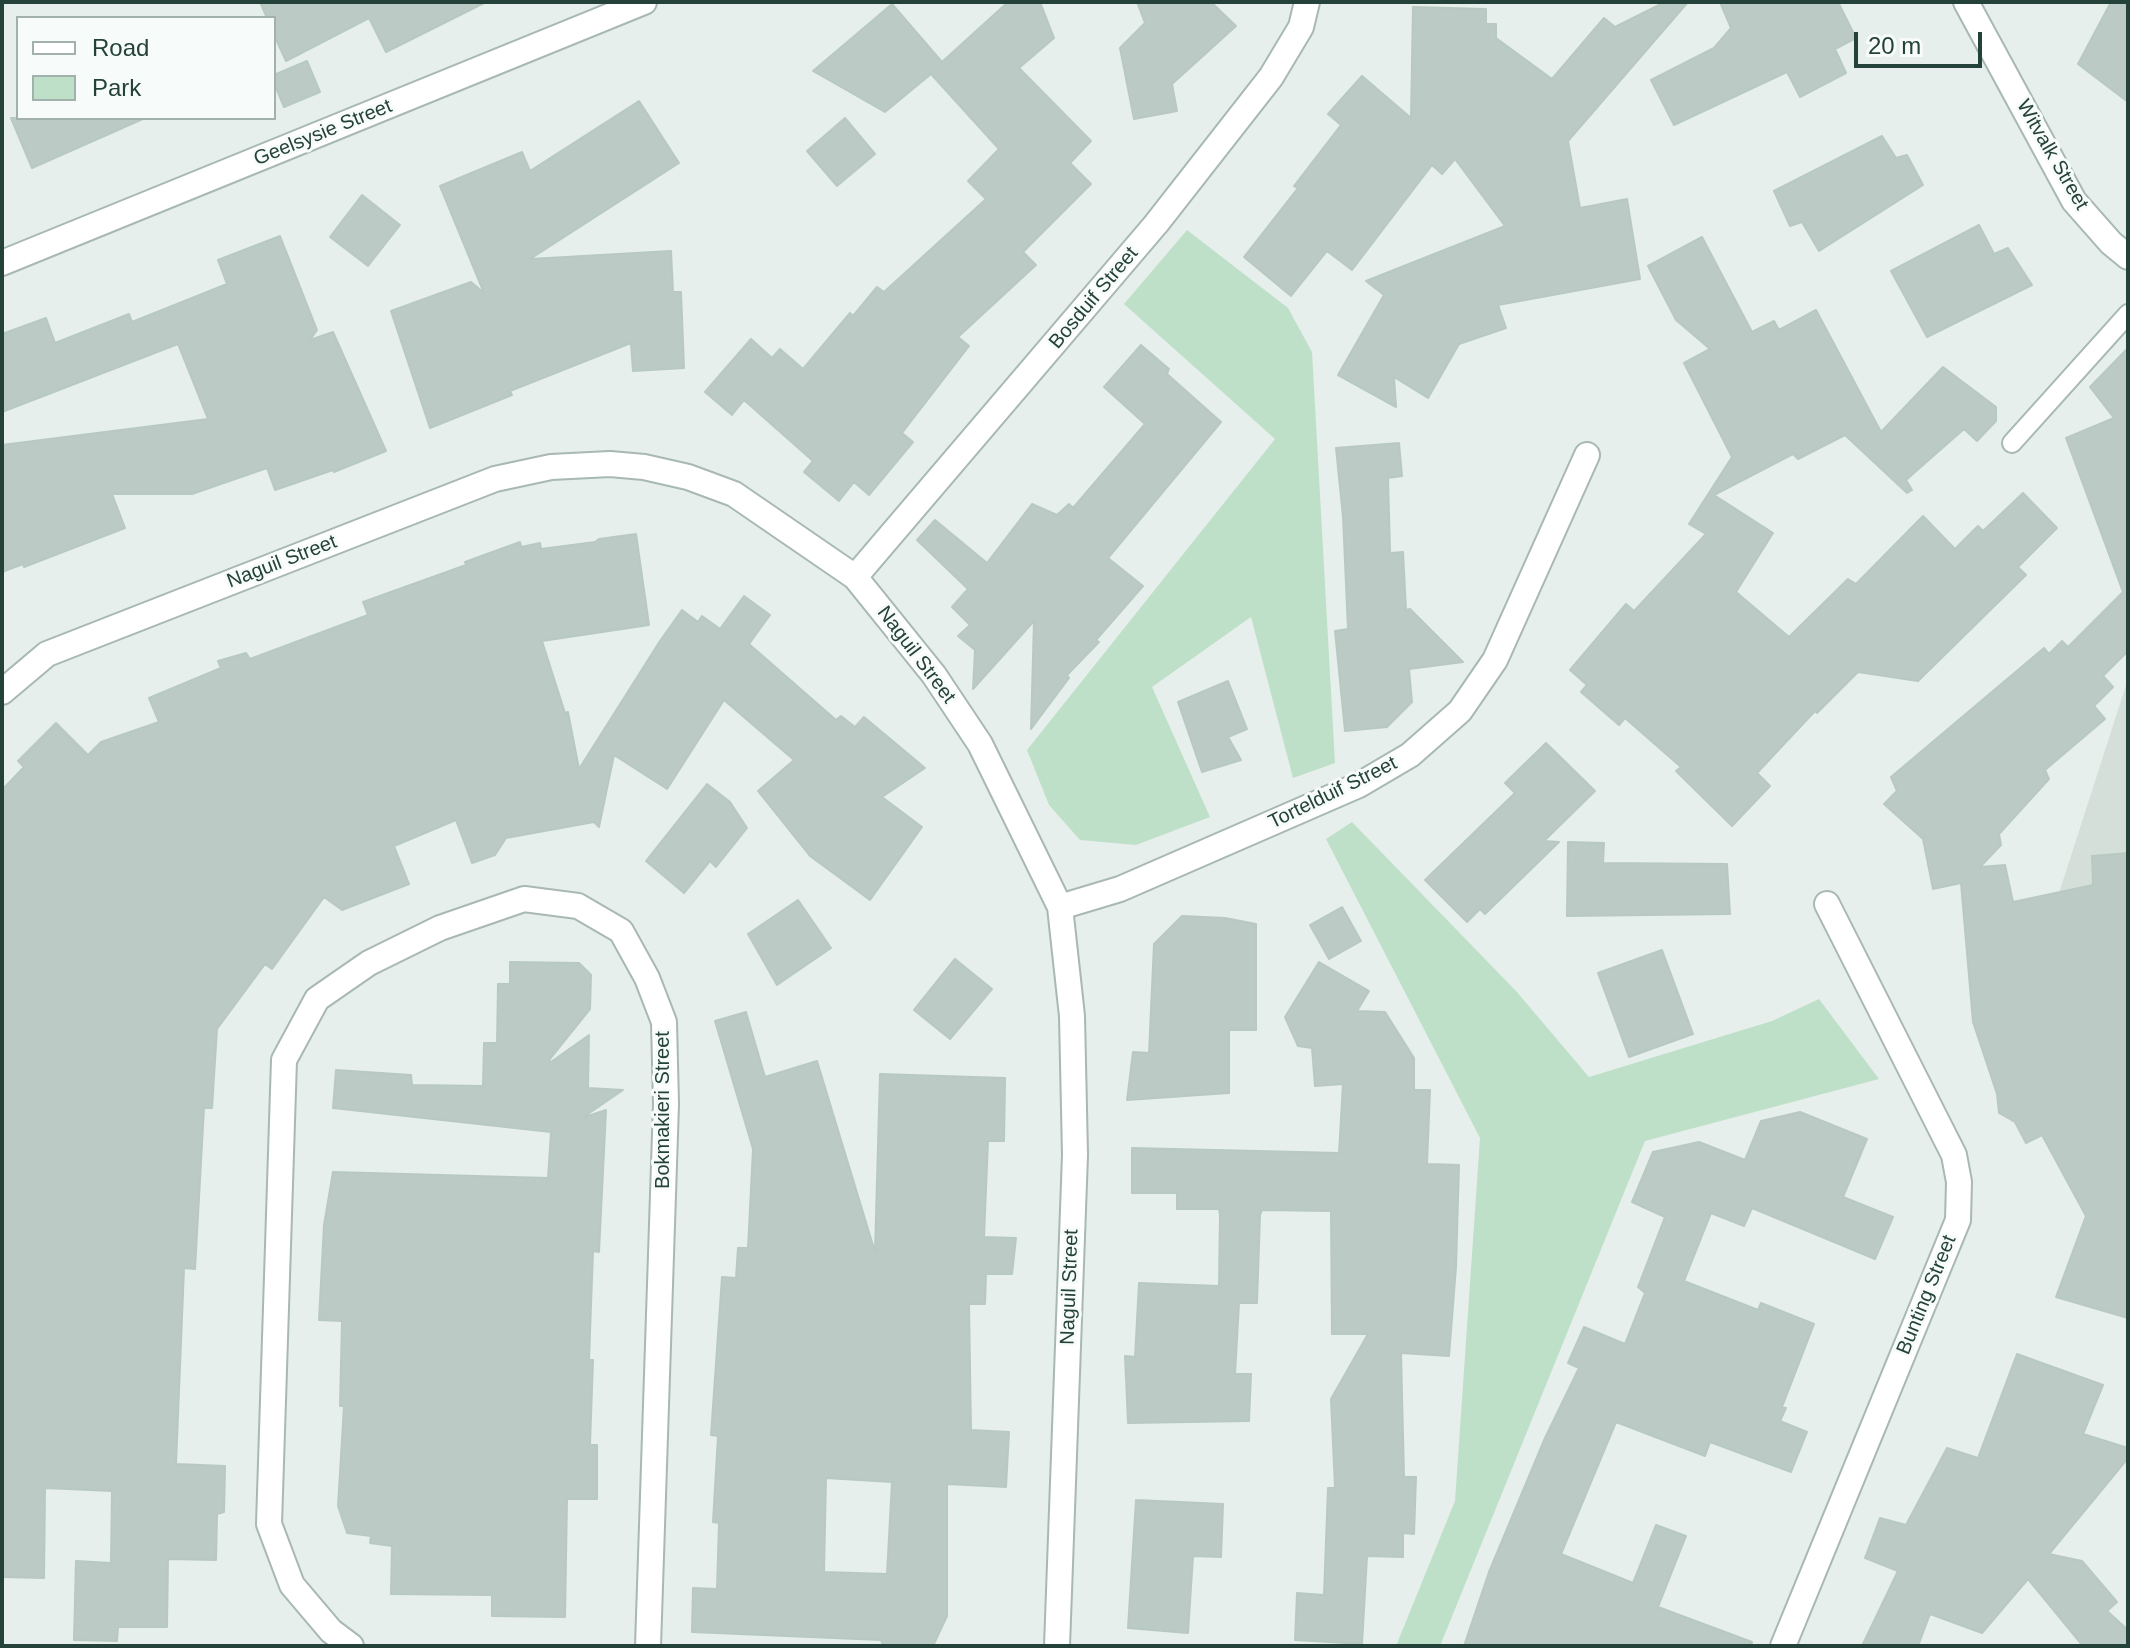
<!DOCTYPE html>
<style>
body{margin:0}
#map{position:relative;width:2130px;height:1648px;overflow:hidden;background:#e6efeb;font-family:Helvetica,sans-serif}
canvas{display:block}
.frame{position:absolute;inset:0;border:4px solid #24423a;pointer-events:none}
.legend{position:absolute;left:16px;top:16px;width:260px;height:104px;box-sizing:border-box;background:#f7fbf9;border:2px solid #a3b1ad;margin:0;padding:10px 14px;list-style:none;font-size:24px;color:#24423a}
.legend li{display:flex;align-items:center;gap:16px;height:40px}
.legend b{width:40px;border:2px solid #a3b1ad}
.scale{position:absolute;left:1854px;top:32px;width:128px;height:36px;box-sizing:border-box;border:4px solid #24423a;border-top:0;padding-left:10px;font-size:24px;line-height:28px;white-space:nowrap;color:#24423a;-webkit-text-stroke:6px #f7fbf9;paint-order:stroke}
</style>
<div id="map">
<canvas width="2130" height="1648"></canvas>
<div class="frame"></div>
<ul class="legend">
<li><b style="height:10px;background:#fff"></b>Road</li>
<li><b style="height:22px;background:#bfe0c8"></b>Park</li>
</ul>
<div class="scale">20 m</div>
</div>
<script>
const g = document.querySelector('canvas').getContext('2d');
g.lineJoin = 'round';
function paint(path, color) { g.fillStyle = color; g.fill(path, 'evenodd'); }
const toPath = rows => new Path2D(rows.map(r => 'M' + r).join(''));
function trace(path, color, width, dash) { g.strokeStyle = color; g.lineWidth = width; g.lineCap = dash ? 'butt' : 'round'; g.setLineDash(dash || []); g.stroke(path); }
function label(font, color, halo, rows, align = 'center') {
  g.font = font + ' Helvetica,sans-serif'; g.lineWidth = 6; g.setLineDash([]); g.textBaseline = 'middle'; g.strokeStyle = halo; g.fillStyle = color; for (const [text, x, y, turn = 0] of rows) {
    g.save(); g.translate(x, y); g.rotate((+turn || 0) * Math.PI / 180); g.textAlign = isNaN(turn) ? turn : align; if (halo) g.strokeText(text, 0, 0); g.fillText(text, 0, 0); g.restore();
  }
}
const built = toPath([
 [2128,679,2128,1023,2059,893]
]);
const green = toPath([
 [1187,230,1288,308,1312,352,1335,763,1293,778,1251,617,1152,687,1210,817,1136,845,1080,840,1049,805,1027,750,1275,439,1124,304],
 [1352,822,1516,991,1589,1077,1772,1021,1819,999,1879,1079,1645,1141,1440,1646,1396,1646,1455,1501,1480,1138,1326,839]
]);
const building = toPath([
 [260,2,486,2,386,52,369,18,286,61,274,35,274,18,267,18,260,2],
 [1008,2,1040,2,1054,38,1019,68,1091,141,1070,163,1091,184,1023,252,1036,265,958,337,969,346,902,433,913,442,869,495,854,482,839,501,804,472,813,461,744,400,732,415,705,392,751,339,772,358,780,349,803,369,850,313,853,316,877,287,884,292,986,199,968,181,999,149,931,74,885,112,813,71,892,4,942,62,1008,2],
 [1137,2,1211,2,1236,26,1172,84,1177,111,1134,119,1120,48,1145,23,1137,2],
 [1665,2,1688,2,1568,141,1580,208,1627,199,1640,279,1498,305,1506,328,1459,344,1428,398,1394,377,1396,407,1338,375,1384,295,1366,281,1505,226,1455,159,1442,174,1432,165,1352,270,1327,251,1291,296,1244,257,1298,188,1294,186,1341,125,1328,114,1362,76,1411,118,1413,7,1486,9,1486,24,1496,24,1496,38,1552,79,1604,18,1615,27,1665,2],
 [1720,2,1838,2,1856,38,1835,49,1846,73,1800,97,1787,72,1674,125,1651,80,1714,48,1731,28,1720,2],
 [2111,2,2128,2,2128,102,2078,64,2111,2],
 [307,61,320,92,284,107,274,83,274,75,307,61],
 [639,101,679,163,530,259,671,251,673,292,681,292,684,368,633,371,631,343,510,391,512,395,430,428,391,311,471,282,484,293,440,186,522,152,530,171,639,101],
 [11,118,145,118,32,168,11,118],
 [845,118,875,154,837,186,807,151,845,118],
 [1882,136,1896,158,1907,155,1923,185,1819,251,1802,222,1790,226,1774,191,1882,136],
 [362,195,400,225,368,266,330,237,362,195],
 [1979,225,1994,254,2008,248,2032,285,1927,337,1891,271,1979,225],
 [280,236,317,330,310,340,333,332,386,451,334,472,333,470,275,490,267,468,192,494,112,494,125,528,24,567,23,564,2,572,2,445,208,419,178,344,2,412,2,334,46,318,55,343,129,314,132,322,227,284,218,260,280,236],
 [1702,237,1752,332,1774,321,1779,330,1816,310,1881,432,1943,367,1996,407,1996,421,1977,441,1964,429,1906,480,1912,490,1907,493,1845,435,1798,459,1793,454,1714,495,1773,533,1736,592,1789,637,1848,579,1856,584,1923,516,1955,549,1978,526,1983,531,2023,493,2057,528,2018,567,2026,575,1918,681,1858,672,1817,713,1815,711,1757,773,1770,786,1732,826,1676,771,1681,767,1625,718,1619,725,1581,692,1587,685,1570,670,1626,604,1634,611,1706,534,1689,524,1732,457,1684,363,1710,349,1676,320,1648,266,1702,237],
 [1141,345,1169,369,1167,374,1221,422,1108,558,1143,586,1096,640,1099,642,1067,675,1069,678,1031,729,1034,621,973,689,975,650,958,636,970,625,952,607,968,589,917,540,935,520,987,563,1032,504,1057,515,1069,504,1073,508,1145,424,1104,387,1141,345],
 [2128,348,2128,651,2103,676,2113,687,2094,706,2105,719,2045,770,2049,779,1999,834,2001,845,1980,867,2005,865,2013,902,2093,885,2092,856,2128,853,2128,1318,2056,1297,2086,1216,2042,1135,2026,1143,2015,1122,1999,1113,1997,1094,1973,1022,1961,883,1933,889,1923,839,1884,804,1897,791,1891,777,2044,648,2049,654,2062,641,2068,647,2123,592,2066,438,2114,418,2090,387,2128,348],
 [1399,443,1402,476,1388,478,1390,553,1403,552,1406,610,1410,609,1463,662,1409,669,1412,702,1387,727,1345,731,1335,631,1348,629,1343,517,1336,448,1399,443],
 [636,534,649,625,542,641,565,713,568,712,579,769,660,641,682,610,698,622,702,616,720,629,744,596,770,615,749,644,836,720,841,716,855,727,864,717,925,768,882,797,922,827,870,900,810,856,758,791,794,760,724,700,667,789,614,755,599,827,594,822,506,838,495,855,472,863,456,820,394,846,409,884,342,910,324,897,272,969,265,964,217,1029,212,1108,204,1108,195,1269,184,1268,176,1464,225,1466,224,1512,217,1514,216,1560,168,1559,167,1627,118,1627,117,1641,74,1640,76,1561,111,1563,112,1491,45,1488,44,1578,2,1577,2,790,24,767,18,761,56,723,88,755,101,742,159,722,149,698,221,668,218,661,246,653,250,659,368,615,363,602,466,565,465,562,520,542,521,547,540,543,541,549,595,542,599,539,636,534],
 [1228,681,1247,729,1228,737,1241,760,1202,772,1178,702,1228,681],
 [1546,743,1595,791,1544,841,1559,842,1485,914,1480,909,1467,922,1425,880,1515,793,1505,783,1546,743],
 [707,784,730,802,747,828,716,867,710,861,684,893,646,861,707,784],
 [1568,842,1604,843,1603,863,1727,864,1730,914,1567,916,1568,842],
 [798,900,831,948,777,985,748,934,798,900],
 [1342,907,1361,941,1329,959,1310,925,1342,907],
 [1182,916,1225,918,1256,924,1256,1030,1229,1030,1229,1093,1127,1100,1133,1052,1149,1053,1154,944,1182,916],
 [1662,950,1693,1034,1629,1057,1598,973,1662,950],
 [955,959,992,989,950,1039,914,1010,955,959],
 [510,962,579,963,591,975,590,1009,549,1060,551,1062,589,1035,588,1088,623,1090,582,1118,606,1110,599,1252,593,1251,589,1360,593,1360,590,1445,597,1445,597,1499,567,1499,565,1617,492,1616,492,1595,391,1594,392,1546,370,1543,371,1536,347,1533,338,1506,344,1406,340,1406,342,1321,319,1320,324,1225,333,1172,548,1178,551,1132,333,1108,336,1070,411,1075,412,1085,483,1086,484,1043,497,1043,498,984,510,984,510,962],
 [1319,962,1369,991,1357,1011,1385,1012,1414,1058,1414,1090,1430,1090,1427,1164,1459,1165,1456,1267,1449,1356,1401,1353,1404,1477,1416,1477,1414,1534,1403,1533,1403,1557,1367,1556,1362,1644,1295,1640,1297,1593,1324,1595,1328,1488,1335,1488,1331,1399,1368,1334,1332,1334,1331,1211,1262,1210,1260,1215,1257,1303,1239,1303,1235,1374,1251,1374,1249,1421,1128,1423,1125,1356,1135,1357,1139,1283,1219,1286,1220,1214,1219,1209,1177,1209,1177,1193,1132,1193,1132,1148,1339,1153,1343,1084,1315,1086,1312,1048,1298,1046,1285,1017,1319,962],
 [746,1012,765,1077,817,1061,875,1252,880,1074,1005,1078,1004,1141,988,1141,984,1237,1016,1238,1012,1274,986,1274,985,1304,969,1304,971,1430,1009,1432,1006,1487,947,1484,947,1616,933,1646,883,1646,881,1640,692,1632,693,1588,717,1589,719,1523,713,1522,718,1436,711,1435,722,1277,736,1278,738,1248,748,1248,753,1149,715,1021,746,1012],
 [826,1478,892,1482,887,1574,824,1572,826,1478],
 [1800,1112,1867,1139,1843,1197,1893,1217,1875,1259,1752,1208,1744,1226,1711,1213,1684,1281,1758,1310,1761,1303,1814,1324,1782,1407,1786,1408,1780,1421,1807,1432,1791,1472,1710,1442,1705,1456,1616,1422,1561,1554,1633,1583,1656,1525,1686,1536,1658,1607,1752,1642,1751,1646,1464,1646,1489,1572,1545,1438,1579,1368,1568,1363,1584,1327,1625,1344,1645,1293,1638,1287,1665,1217,1632,1202,1653,1152,1699,1142,1745,1160,1761,1121,1800,1112],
 [2017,1354,2103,1385,2083,1434,2128,1448,2128,1458,2049,1554,2082,1561,2117,1602,2107,1611,2128,1630,2128,1646,2083,1646,2028,1579,1982,1633,1930,1614,1918,1646,1862,1646,1898,1571,1865,1558,1880,1518,1906,1525,1947,1448,1978,1458,2017,1354],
 [1136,1500,1223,1504,1221,1557,1193,1556,1188,1633,1128,1628,1136,1500]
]);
const lane = toPath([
 [2012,443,2128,314]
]);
const street = toPath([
 [1966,2,2074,201,2111,243,2128,257],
 [2,263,644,2],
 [855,577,1156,224,1271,77,1301,27,1307,2],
 [2,692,47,654,495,479,551,467,610,464,644,467,688,477,734,494,855,577,934,675,980,744,1060,907,1072,1016,1075,1155,1057,1646],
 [1060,907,1120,889,1359,785,1410,755,1460,711,1495,660,1587,455],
 [351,1646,331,1631,292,1585,269,1524,284,1060,317,999,369,963,440,928,524,899,578,906,621,931,647,978,664,1022,666,1104,648,1646],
 [1783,1646,1958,1220,1959,1182,1954,1155,1827,904]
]);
const streetNames = [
 ["Geelsysie Street",323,133,-22],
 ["Witvalk Street",2052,155,60],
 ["Bosduif Street",1094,298,-50],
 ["Naguil Street",282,562,-21],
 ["Naguil Street",916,655,53],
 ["Tortelduif Street",1333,793,-26],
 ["Bokmakieri Street",663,1110,-90],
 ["Naguil Street",1070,1287,-88],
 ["Bunting Street",1927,1295,-68]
];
paint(built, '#d4dfda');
paint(green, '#bfe0c8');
paint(building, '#bbcac4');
trace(building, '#b8c9c2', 2);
trace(lane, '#a8b8b2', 22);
trace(street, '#a8b8b2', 28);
trace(lane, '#fff', 18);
trace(street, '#fff', 24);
label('20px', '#24423a', '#f7fbf9', streetNames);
</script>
